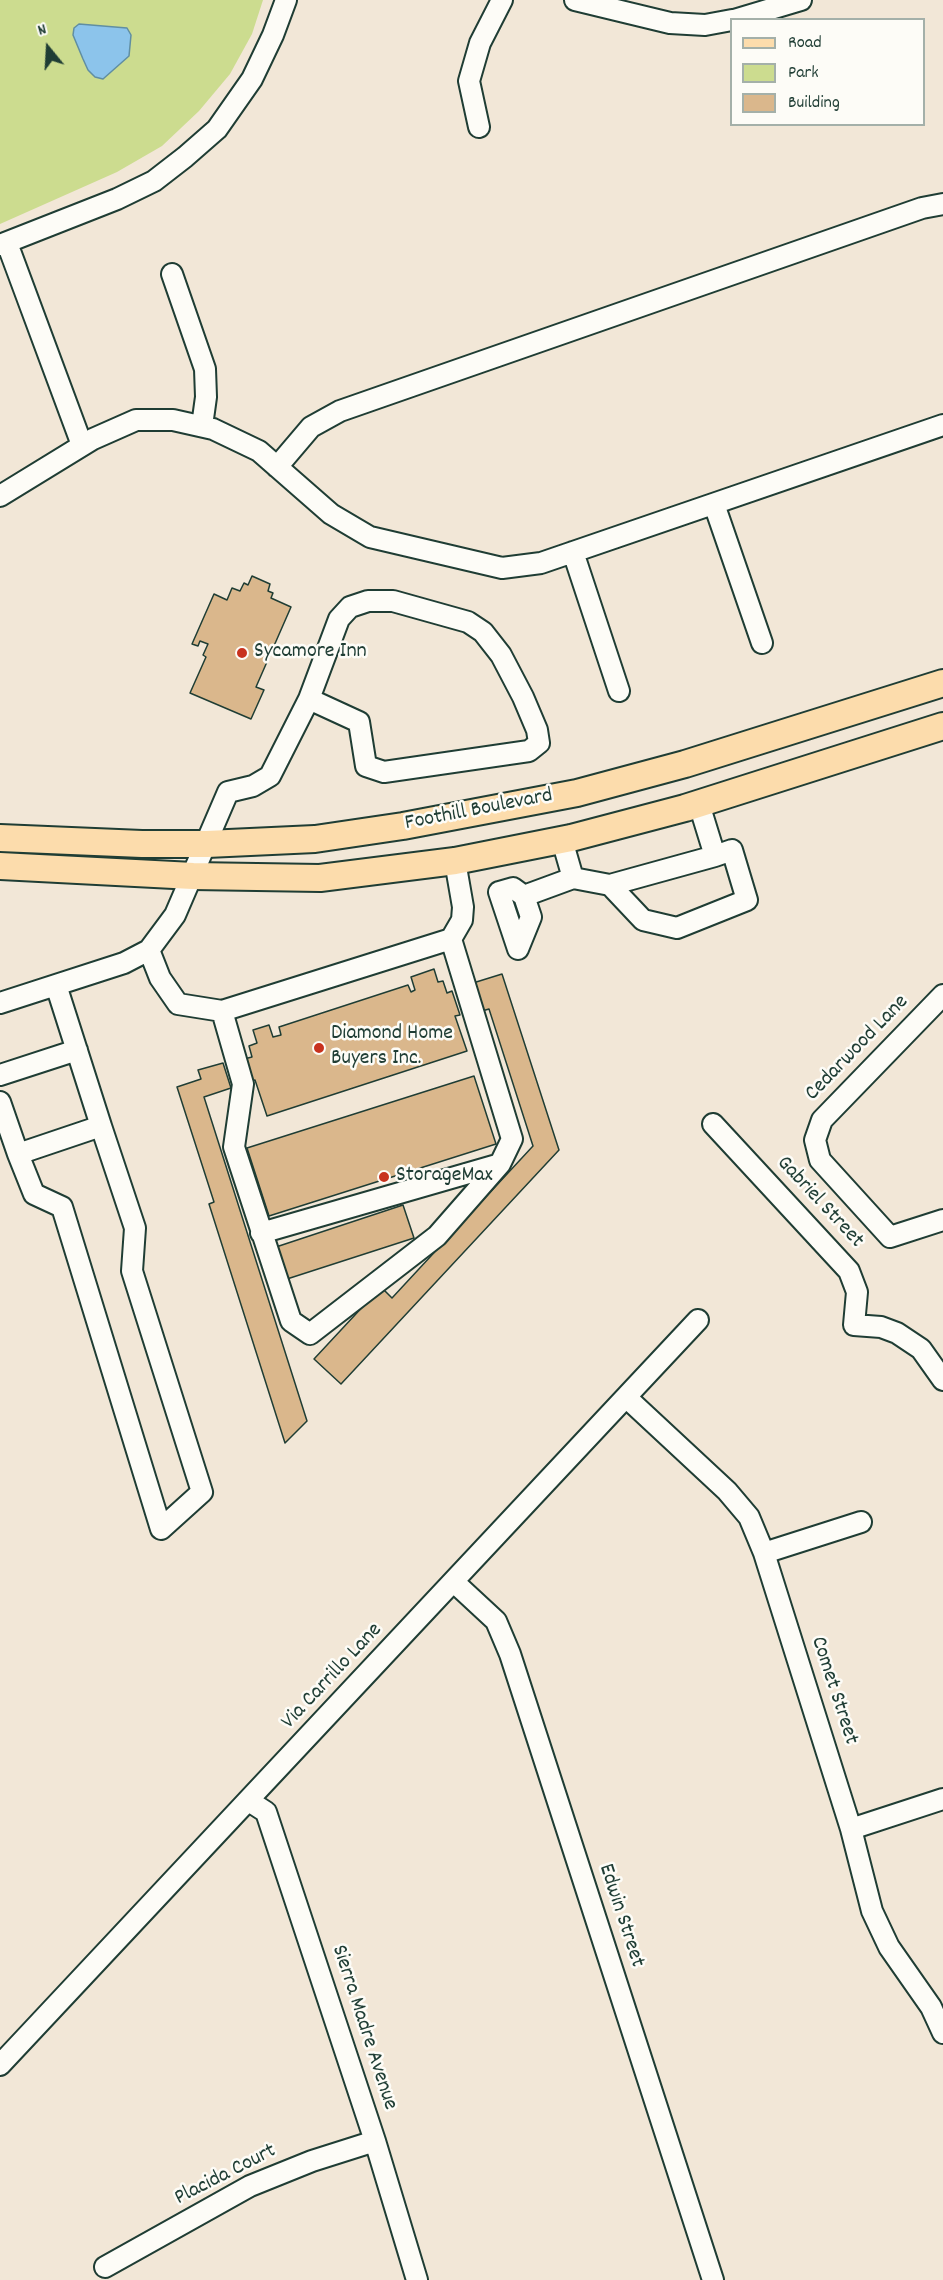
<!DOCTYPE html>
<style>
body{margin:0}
#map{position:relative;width:943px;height:2280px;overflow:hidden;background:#f2e7d7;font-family:Dekko,sans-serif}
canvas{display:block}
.legend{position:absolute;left:730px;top:18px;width:195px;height:108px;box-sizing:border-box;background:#fdfcf7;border:2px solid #a4b0a9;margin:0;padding:8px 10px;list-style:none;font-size:18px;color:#1f3d34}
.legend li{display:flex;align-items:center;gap:12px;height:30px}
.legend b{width:30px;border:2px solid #a4b0a9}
.north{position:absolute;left:18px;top:18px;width:60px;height:60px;-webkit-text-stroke:4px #fdfcf7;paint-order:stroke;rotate:342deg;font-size:16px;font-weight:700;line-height:24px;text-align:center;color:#1f3d34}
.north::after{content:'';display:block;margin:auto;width:21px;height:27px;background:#1f3d34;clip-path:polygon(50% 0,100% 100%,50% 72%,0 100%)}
</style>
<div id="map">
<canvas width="943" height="2280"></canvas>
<ul class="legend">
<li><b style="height:8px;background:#fcdcac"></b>Road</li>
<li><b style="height:16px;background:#ccdc8f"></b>Park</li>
<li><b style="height:16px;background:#dab78c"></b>Building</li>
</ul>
<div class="north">N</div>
</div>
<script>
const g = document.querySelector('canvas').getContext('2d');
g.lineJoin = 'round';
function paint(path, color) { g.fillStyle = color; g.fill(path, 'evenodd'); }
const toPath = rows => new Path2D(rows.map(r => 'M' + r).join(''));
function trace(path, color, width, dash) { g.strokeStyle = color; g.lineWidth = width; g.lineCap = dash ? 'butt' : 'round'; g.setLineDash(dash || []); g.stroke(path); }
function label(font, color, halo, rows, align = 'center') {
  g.font = font + ' Dekko,sans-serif'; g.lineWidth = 5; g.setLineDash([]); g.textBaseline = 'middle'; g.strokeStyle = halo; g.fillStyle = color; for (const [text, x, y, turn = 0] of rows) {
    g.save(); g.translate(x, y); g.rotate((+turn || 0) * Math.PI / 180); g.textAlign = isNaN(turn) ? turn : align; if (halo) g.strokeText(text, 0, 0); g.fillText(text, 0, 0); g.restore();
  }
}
const green = toPath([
 [0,0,263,0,252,34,230,74,199,111,162,146,117,172,0,224]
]);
const water = toPath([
 [79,24,127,28,131,35,129,56,103,79,95,77,88,70,83,59,73,35,74,28,79,24]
]);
const building = toPath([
 [252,576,270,584,268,591,273,593,271,598,291,607,256,687,264,690,251,719,190,693,206,657,203,655,208,644,200,641,198,646,192,644,214,594,227,600,232,588,240,591,244,583,248,585,252,576],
 [434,969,438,982,443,981,447,993,452,991,460,1015,455,1016,467,1051,267,1116,255,1080,251,1081,244,1059,252,1057,249,1046,257,1043,253,1030,269,1025,273,1037,281,1035,279,1027,408,985,411,992,415,990,411,977,434,969],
 [502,974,559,1150,341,1384,314,1359,381,1287,392,1298,533,1146,489,1009,482,1011,473,983,502,974],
 [223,1063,231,1088,204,1097,307,1421,285,1443,209,1204,214,1202,177,1087,201,1079,198,1070,223,1063],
 [474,1076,496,1144,269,1216,247,1148,474,1076],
 [403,1205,414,1238,287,1279,276,1247,403,1205]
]);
const minor = toPath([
 [575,0,670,23,705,25,732,20],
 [734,20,801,0],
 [479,127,469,81,480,43,502,0],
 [7,243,82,445],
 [0,245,117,199,154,181,185,157,217,129,252,79,273,35,286,0],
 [172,274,205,369,206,397,202,426],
 [277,467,311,427,340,411,922,208,943,204],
 [0,496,93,439,136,420,173,420,213,429,259,451,331,514,370,537,502,568,541,563,943,425],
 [714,504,762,643],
 [573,552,619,691],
 [562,840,573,878,610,885,715,856,699,804],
 [610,885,643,920,677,928,747,900,732,850,715,856],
 [524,896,531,917,518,949,499,892,513,888,524,896,573,878],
 [149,950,160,978,178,1004,222,1011,243,1084,234,1147,291,1321,310,1334,437,1236,500,1164,512,1139,451,939,462,920,463,907,455,861],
 [943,995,822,1120,815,1140,820,1160,890,1237,943,1220],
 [0,1003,124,963,149,950,175,915,228,792,253,786,270,776,309,699,339,619,350,607,368,601,393,601,468,622,483,632,501,655,523,697,537,730,539,743,529,751,384,772,366,766,359,722,309,699],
 [222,1011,451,939],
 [0,1075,77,1050],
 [0,1102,18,1154,101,1126,56,985],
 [713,1124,849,1271,857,1292,854,1325,881,1327,897,1333,921,1349,943,1380],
 [18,1154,34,1194,62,1207,161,1529,202,1492,132,1271,135,1228,101,1126],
 [261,1233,500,1164],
 [627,1398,727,1491,749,1517,764,1553,851,1829,872,1911,889,1947,931,2007,943,2033],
 [764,1553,861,1522],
 [455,1583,496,1621,510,1654,713,2280],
 [249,1801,266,1812,375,2141,417,2280],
 [851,1829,943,1799],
 [0,2065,698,1320],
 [105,2267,250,2186,312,2161,375,2141]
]);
const major = toPath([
 [0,838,142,844,207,844,315,839,403,826,577,793,685,764,943,683],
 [0,866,193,876,320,878,455,861,571,838,685,808,943,726]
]);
const markers = [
 [242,653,6,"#c8321e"],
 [319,1048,6,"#c8321e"],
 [384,1177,6,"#c8321e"]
];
const poiNames = [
 ["Sycamore Inn",254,653],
 ["Diamond Home",331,1035],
 ["Buyers Inc.",331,1060],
 ["StorageMax",396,1177]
];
const streetNames = [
 ["Foothill Boulevard",479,811,-11],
 ["Cedarwood Lane",858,1049,-46],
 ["Gabriel Street",819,1203,47],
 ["Via Carrillo Lane",333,1677,-47],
 ["Comet Street",833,1691,72],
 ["Edwin Street",620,1916,72],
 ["Sierra Madre Avenue",363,2028,72],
 ["Placida Court",226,2176,-27]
];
paint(green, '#ccdc8f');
paint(water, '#8cc4eb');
trace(water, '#608ea2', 1.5);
paint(building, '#dab78c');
trace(building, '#1f3d34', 1.5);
trace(minor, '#1f3d34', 24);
trace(major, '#1f3d34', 30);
trace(minor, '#fdfcf7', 20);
trace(major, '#fcdcac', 26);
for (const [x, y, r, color] of markers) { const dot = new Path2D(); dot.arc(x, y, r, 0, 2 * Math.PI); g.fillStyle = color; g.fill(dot); trace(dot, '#fdfcf7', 2); }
label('22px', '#1f3d34', '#fdfcf7', poiNames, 'left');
label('22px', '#1f3d34', '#fdfcf7', streetNames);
</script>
